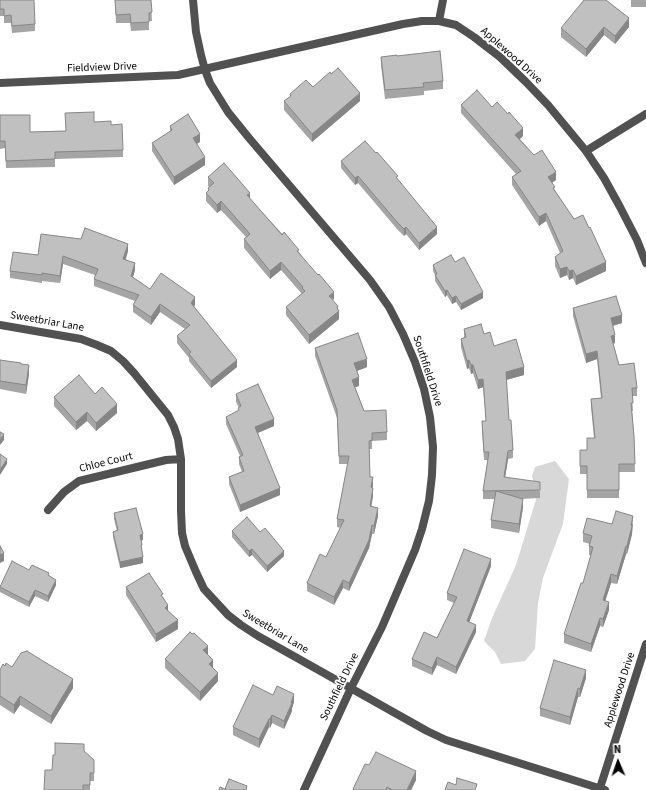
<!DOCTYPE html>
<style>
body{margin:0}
#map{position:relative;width:646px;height:790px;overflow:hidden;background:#fff;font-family:"Source Sans 3",sans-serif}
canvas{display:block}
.north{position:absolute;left:598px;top:742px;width:40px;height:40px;-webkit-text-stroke:3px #fff;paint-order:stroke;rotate:358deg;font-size:11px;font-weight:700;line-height:16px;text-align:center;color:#000}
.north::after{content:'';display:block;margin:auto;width:14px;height:18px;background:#000;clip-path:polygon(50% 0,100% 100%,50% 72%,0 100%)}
</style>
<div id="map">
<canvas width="646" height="790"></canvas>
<div class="north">N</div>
</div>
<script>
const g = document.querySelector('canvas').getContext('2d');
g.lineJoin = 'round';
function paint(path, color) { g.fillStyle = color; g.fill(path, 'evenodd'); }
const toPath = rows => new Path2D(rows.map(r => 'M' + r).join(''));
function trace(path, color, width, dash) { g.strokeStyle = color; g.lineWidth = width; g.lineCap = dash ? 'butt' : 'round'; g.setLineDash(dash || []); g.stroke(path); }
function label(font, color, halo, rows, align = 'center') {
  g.font = font + ' "Source Sans 3",sans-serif'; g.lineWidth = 3.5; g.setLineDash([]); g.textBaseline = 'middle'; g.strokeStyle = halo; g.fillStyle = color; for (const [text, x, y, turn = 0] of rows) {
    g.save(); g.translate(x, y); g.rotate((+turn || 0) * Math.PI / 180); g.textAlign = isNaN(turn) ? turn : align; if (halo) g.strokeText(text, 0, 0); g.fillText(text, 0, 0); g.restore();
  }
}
const green = toPath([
 [555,461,569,479,563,524,543,578,538,603,535,649,525,661,501,664,495,652,484,641,492,618,516,565,537,496,532,476,535,467]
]);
const minor = toPath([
 [193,0,196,32,201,55,205,70,210,83,228,112,249,138,370,280,389,307,403,334,415,362,424,389,430,417,433,447,432,475,429,501,422,529,415,550,382,627,351,688,304,790],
 [439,21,443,0],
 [0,83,178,75,403,24,422,21,439,21,456,25,474,37,500,57,525,81,548,105,586,151,604,178,620,207,637,240,646,263],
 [586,151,646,114],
 [0,325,81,339,97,345,111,351,123,361,134,373,168,415,174,427,178,439,181,459,181,511,182,533,185,546,196,572,204,589,228,615,241,625,258,636,427,731,446,740,605,790],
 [48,510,64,492,79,481,166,460,181,459],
 [600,788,646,644]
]);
const wall = toPath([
 [0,0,35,24,35,31,12,33,11,23,4,23,4,16,0,16],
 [115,0,151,0,152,21,149,21,149,30,131,31,130,23,116,23],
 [631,0,646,0,646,7,631,7],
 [629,27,615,44,604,35,586,57,561,37,561,28],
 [397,56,443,81,443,89,424,91,424,95,385,99,381,65,381,57],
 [331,74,360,101,312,142,284,110,284,101,290,97,290,94,313,87],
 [461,105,492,107,523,136,520,139,556,180,552,183,555,191,606,271,576,285,573,278,569,280,567,275,560,278,555,266,555,257,560,253,546,221,539,226,512,185,512,177,516,174,461,113],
 [0,115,30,132,65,131,94,122,111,125,123,150,123,157,55,159,55,167,6,168,5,148,0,149],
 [170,126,200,142,197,144,205,165,174,185,152,151,152,143,170,132],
 [341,161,398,180,437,234,419,250,406,234,404,236,397,229,358,183,355,185,341,168],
 [208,177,250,199,299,252,333,301,338,309,339,319,309,344,286,315,286,307,302,294,281,270,270,279,244,248,244,239,246,237,221,210,217,213,206,201,206,193,208,191,208,188,209,187,208,186],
 [128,251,126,259,135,270,133,277,150,289,195,305,194,306,237,367,211,388,189,361,189,358,177,343,177,336,185,329,160,312,151,325,133,312,133,305,135,301,94,286,94,279,95,275,63,264,60,283,42,281,42,283,10,278,10,271,38,255],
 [455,262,483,298,461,310,456,302,452,304,447,295,445,297,435,281,435,275,433,271,433,265],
 [573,308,622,323,613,326,615,343,613,344,619,365,637,388,637,396,632,396,633,411,632,411,634,436,635,472,619,472,619,498,587,498,587,474,580,474,580,450,587,450,594,438,591,407,591,399,601,398,597,359,586,363,573,316],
 [464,329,484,334,494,346,524,375,506,380,509,420,513,450,513,458,508,459,505,477,540,491,540,498,521,499,523,507,519,533,491,528,491,520,495,499,483,499,483,491,488,460,484,460,482,430,482,421,486,421,483,387,478,389,473,373,471,374,469,368,467,369,461,347,461,339,464,338],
 [315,348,367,367,357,371,359,386,355,387,364,411,387,432,387,440,372,441,372,449,369,449,370,477,373,486,372,488,373,496,371,507,378,516,374,534,372,534,369,548,349,591,343,588,334,605,307,591,307,583,326,557,341,528,337,527,337,519,348,464,339,464,337,418,315,356],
 [0,360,29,374,26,394,0,389],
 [95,394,117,413,96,431,87,421,76,430,54,406,54,397],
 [236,394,274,426,258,433,280,495,240,512,229,484,229,477,242,472,239,464,239,457,240,456,226,424,226,417,238,411,239,408,236,402],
 [114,513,143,540,141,540,143,563,120,568,113,537,113,532,117,531,114,519],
 [612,524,633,524,632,534,627,554,626,554,617,584,611,583,605,601,609,610,603,627,600,626,591,652,564,643,564,634,583,583,591,555,589,555,589,546,590,544,583,542,583,533],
 [232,531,260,532,284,556,267,572,252,555,249,557,232,537],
 [491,566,469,622,476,632,456,674,437,665,432,675,412,666,412,659,437,638,454,603,447,600,447,593],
 [29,570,49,576,56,585,48,602,35,596,29,607,0,592,0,586],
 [126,587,163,597,168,611,178,629,156,642,126,595],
 [207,654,218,681,200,701,165,668,165,659,208,654],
 [43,661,73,688,51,724,20,705,14,714,0,705,0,670,5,666,12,667],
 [586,678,580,697,578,697,570,725,540,716,540,708],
 [273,695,294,702,292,708,292,711,284,729,272,723,270,728,269,727,259,748,233,735,233,727],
 [84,752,94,760,94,781,90,781,90,790,44,790,52,770,55,755],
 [369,765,416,780,411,790,353,790,353,789]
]);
const shadedWall = toPath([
 [629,18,629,27,615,44,615,36],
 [604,27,604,35,586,57,586,49],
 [360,93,360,101,312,142,312,134],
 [523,128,523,136,515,143,515,135],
 [200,134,200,142,193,146,193,138],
 [205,157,205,165,174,185,174,177],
 [556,172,556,180,548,185,548,177],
 [358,176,358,183,355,185,355,178],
 [250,193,250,201,247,195],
 [221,201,221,210,217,213,217,205],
 [546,213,546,221,539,226,539,217],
 [406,227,406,234,404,236,404,229],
 [437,227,437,234,419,250,419,243],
 [128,244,128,251,123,266,123,259],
 [63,256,63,264,60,283,60,276],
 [281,262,281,270,270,279,270,271],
 [606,262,606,271,576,285,576,276],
 [135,263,135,270,131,283,131,276],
 [567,267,567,275,560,278,560,269],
 [573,270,573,278,569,280,569,271],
 [447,290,447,295,445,297,445,291],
 [334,292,334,300,329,296],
 [483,292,483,298,461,310,461,304],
 [456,296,456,302,452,304,452,298],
 [195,297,195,305,191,310,191,303],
 [160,304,160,312,151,325,151,317],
 [338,306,338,311,339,311,339,319,309,344,309,335],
 [622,315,622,323,611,326,611,318],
 [615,335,615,343,611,344,611,336],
 [597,351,597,359,586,363,586,354],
 [367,359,367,367,354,372,354,363],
 [237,360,237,367,211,388,211,381],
 [469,360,469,368,467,369,467,361],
 [29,365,29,374,26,394,26,385],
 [471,365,473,365,473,373,471,374],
 [524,367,524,375,506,380,506,372],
 [359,377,359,386,352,388,352,380],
 [483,379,483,387,478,389,478,380],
 [117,404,117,413,96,431,96,423],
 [87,412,87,421,76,430,76,422],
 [274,419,274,426,255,434,255,427],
 [4,434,4,440,0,445,0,440],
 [508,451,508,459,504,485,504,477],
 [7,459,7,464,0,475,0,470],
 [373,477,373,486,371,495,371,487],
 [280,488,280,495,240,512,240,505],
 [373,488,373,496,370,514,370,506],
 [523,499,523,507,519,533,519,524],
 [378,508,378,516,374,534,374,526],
 [633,516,632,534,627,554,627,546,631,525],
 [372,525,372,534,369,548,349,591,349,583],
 [143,534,143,540,140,541,140,535],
 [626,546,626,554,617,584,617,576],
 [252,549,252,555,249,557,249,551],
 [284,551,284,556,267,572,267,566],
 [4,553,4,561,0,563,0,555],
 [143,557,143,563,120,568,120,562],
 [491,559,491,566,467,628,467,621],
 [611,574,611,583,603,608,603,600],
 [56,580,56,585,48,602,48,596],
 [343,580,343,588,334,605,334,597],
 [35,590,35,596,29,607,29,602],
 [609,602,609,610,603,627,603,619],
 [168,605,168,614,165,608],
 [600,618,600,626,591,652,591,644],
 [178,620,178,629,156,642,156,634],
 [476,625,476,632,456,674,456,667],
 [208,646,208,654,203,659,203,650],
 [437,657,437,665,432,675,432,668],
 [213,660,213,668,209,664],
 [586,670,586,678,580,697,580,689],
 [218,673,218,681,200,701,200,692],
 [73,679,73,688,51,724,51,716],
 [578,688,578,697,570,725,570,717],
 [294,694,294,702,292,708,292,711,284,729,284,721],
 [20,696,20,705,14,714,14,705],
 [272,715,272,723,270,728,270,719],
 [269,719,269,727,259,748,259,739],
 [416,771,416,780,411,790,407,790]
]);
const building = toPath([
 [0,0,34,0,35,24,12,26,11,15,4,16,4,9,0,9,0,0],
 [115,0,151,0,152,12,149,13,149,22,131,23,130,14,116,15,115,0],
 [584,0,606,0,629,18,615,36,604,27,586,49,561,28,584,0],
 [440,51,443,81,423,83,424,87,385,90,381,57,397,55,397,56,440,51],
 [338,68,360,93,312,134,284,101,291,96,290,94,306,80,313,87,330,72,331,74,338,68],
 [477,90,492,107,497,102,508,114,509,112,523,128,515,135,534,155,542,150,556,172,548,177,555,187,553,188,574,219,583,215,589,228,590,227,606,262,576,276,573,270,569,271,567,267,560,269,555,257,563,251,546,213,539,217,512,177,521,171,461,105,477,90],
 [94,112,94,122,111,121,111,125,122,124,123,150,55,152,55,159,6,161,5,141,0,141,0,115,30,115,30,132,66,131,65,113,94,112],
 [188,114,200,134,193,138,205,157,174,177,152,143,172,130,170,126,188,114],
 [365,141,376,153,377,152,398,176,396,177,437,227,419,243,406,227,404,229,397,222,358,176,355,178,341,161,365,141],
 [224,163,250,193,247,195,282,235,284,232,299,250,297,251,318,275,319,274,334,292,329,296,338,306,337,308,339,311,309,335,286,307,305,291,302,288,303,287,281,262,270,271,244,239,250,234,221,201,217,205,206,193,209,190,208,188,214,183,208,177,224,163],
 [85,228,128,244,123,259,135,263,131,276,150,289,161,273,195,297,191,303,237,360,211,381,189,354,191,352,177,336,190,325,160,304,151,317,133,305,139,295,94,279,98,269,63,256,60,276,42,273,42,275,10,271,13,252,38,255,41,234,81,239,85,228],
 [451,255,455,262,464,257,483,292,461,304,456,296,452,298,447,290,445,291,435,275,437,274,433,265,451,255],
 [616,296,622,315,611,318,615,335,611,336,619,365,634,363,637,388,632,388,633,403,631,403,634,436,635,464,619,464,619,490,587,490,587,466,580,466,580,450,587,450,587,438,595,438,591,399,602,398,597,351,586,354,573,308,616,296],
 [481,324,484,334,490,332,494,346,516,339,524,367,506,372,509,420,511,420,513,450,508,451,504,477,540,482,540,490,483,491,489,452,484,452,482,421,486,421,483,379,478,380,473,365,471,365,469,360,467,361,461,339,466,337,464,329,481,324],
 [358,333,367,359,354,363,359,377,352,380,364,411,386,410,387,432,372,433,372,440,369,441,370,477,373,477,371,487,373,488,370,506,378,508,374,526,372,525,369,540,349,583,343,580,334,597,307,583,320,554,326,557,344,520,337,519,349,456,339,456,337,410,315,348,358,333],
 [0,360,21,363,21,364,29,365,26,385,0,381,0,360],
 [79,375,95,394,102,387,117,404,96,423,87,412,76,422,54,397,79,375],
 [258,384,274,419,255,427,280,488,240,505,229,477,244,471,239,457,243,455,226,417,239,410,238,408,241,406,236,394,258,384],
 [0,432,4,434,0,440,0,432],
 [0,454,7,459,0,470,0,454],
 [496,491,523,499,519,524,491,520,496,491],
 [136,508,143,534,140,535,142,545,141,545,143,557,120,562,113,532,118,530,114,513,136,508],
 [616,511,633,516,631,525,632,526,627,546,626,546,617,576,611,574,603,600,609,602,603,619,600,618,591,644,564,634,581,583,583,583,593,547,589,546,592,536,583,533,587,518,612,524,616,511],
 [247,517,260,532,265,528,284,551,267,566,252,549,249,551,232,531,247,517],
 [0,546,4,553,0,555,0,546],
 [464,549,491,559,467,621,476,625,456,667,437,657,432,668,412,659,424,632,437,638,457,597,447,593,464,549],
 [12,561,29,570,32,565,49,573,48,575,56,580,48,596,35,590,29,602,0,587,12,561],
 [149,573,163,594,161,595,168,605,165,608,178,620,156,634,126,587,149,573],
 [190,632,192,634,194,633,208,646,203,650,213,660,209,664,218,673,200,692,165,659,190,632],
 [27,651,43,661,73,679,51,716,20,696,14,705,0,696,0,670,3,664,5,666,6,663,12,667,21,653,27,651],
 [554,660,586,670,580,689,578,688,570,717,540,708,554,660],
 [253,685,273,695,277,686,294,694,291,703,292,703,284,721,272,715,270,719,269,719,259,739,233,727,253,685],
 [55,743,84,744,84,751,94,760,94,773,90,773,90,785,83,785,83,790,44,790,45,770,52,770,53,755,55,755,55,743],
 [376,752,416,771,407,790,392,790,387,787,386,790,355,790,353,789,365,764,369,765,376,752],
 [457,778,477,784,475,790,445,790,448,782,456,785,457,778],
 [229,779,247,786,246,790,219,790,220,787,225,789,229,779]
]);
const streetNames = [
 ["Applewood Drive",511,56,42],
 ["Fieldview Drive",102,68,-2],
 ["Sweetbriar Lane",47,322,10],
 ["Southfield Drive",427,371,72],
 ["Chloe Court",106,463,-14],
 ["Sweetbriar Lane",275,632,31],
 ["Southfield Drive",340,687,-64],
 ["Applewood Drive",620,690,-72]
];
paint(green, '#d8d8d8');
trace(minor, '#515151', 8);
paint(wall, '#a5a5a5');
paint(shadedWall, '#868686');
paint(building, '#c0c0c0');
trace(building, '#868686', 1);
label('11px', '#000', '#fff', streetNames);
</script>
